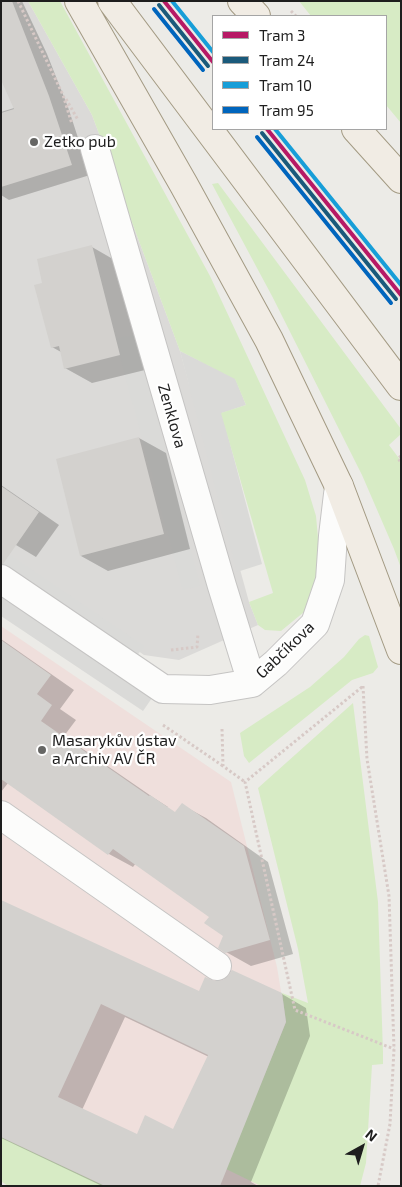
<!DOCTYPE html>
<meta charset="utf-8">
<style>
body{margin:0}
#map{position:relative;width:402px;height:1187px;overflow:hidden;background:#ecebe7;font-family:"Exo 2",sans-serif}
canvas{display:block}
.frame{position:absolute;inset:0;border:2px solid #1e1e1e;pointer-events:none}
.legend{position:absolute;left:212px;top:15px;width:175px;height:115px;box-sizing:border-box;background:#fff;border:1px solid #a5a5a5;margin:0;padding:6px 9px;list-style:none;font-size:15px;color:#1e1e1e}
.legend li{display:flex;align-items:center;gap:10px;height:25px}
.legend b{width:25px;border:1px solid #a5a5a5}
.north{position:absolute;left:337px;top:1122px;width:50px;height:50px;-webkit-text-stroke:4px #fff;paint-order:stroke;rotate:39deg;font-size:14px;font-weight:700;line-height:20px;text-align:center;color:#1e1e1e}
.north::after{content:'';display:block;margin:auto;width:18px;height:22px;background:#1e1e1e;clip-path:polygon(50% 0,100% 100%,50% 72%,0 100%)}
</style>
<div id="map">
<canvas width="402" height="1187"></canvas>
<div class="frame"></div>
<ul class="legend">
<li><b style="height:6px;background:#b71965"></b>Tram 3</li>
<li><b style="height:6px;background:#1a5a7b"></b>Tram 24</li>
<li><b style="height:6px;background:#179ed8"></b>Tram 10</li>
<li><b style="height:6px;background:#0065bd"></b>Tram 95</li>
</ul>
<div class="north">N</div>
</div>
<script>
const g = document.querySelector('canvas').getContext('2d');
g.lineJoin = 'round';
function paint(path, color) { g.fillStyle = color; g.fill(path, 'evenodd'); }
const toPath = rows => new Path2D(rows.map(r => 'M' + r).join(''));
function trace(path, color, width, dash) { g.strokeStyle = color; g.lineWidth = width; g.lineCap = dash ? 'butt' : 'round'; g.setLineDash(dash || []); g.stroke(path); }
function label(font, color, halo, rows, align = 'center') {
  g.font = font + ' "Exo 2",sans-serif'; g.lineWidth = 4.5; g.setLineDash([]); g.textBaseline = 'middle'; g.strokeStyle = halo; g.fillStyle = color; for (const [text, x, y, turn = 0] of rows) {
    g.save(); g.translate(x, y); g.rotate((+turn || 0) * Math.PI / 180); g.textAlign = isNaN(turn) ? turn : align; if (halo) g.strokeText(text, 0, 0); g.fillText(text, 0, 0); g.restore();
  }
}
const residential = toPath([
 [1,1,28,1,92,115,180,351,249,602,258,625,179,660,144,655,1,556]
]);
const commercial = toPath([
 [1,626,231,782,277,967,286,1022,321,1186,8,1186,1,1181]
]);
const religious = toPath([
 [136,335,200,586,183,590,115,338],
 [180,351,235,378,246,405,222,413,262,564,237,572],
 [1,549,144,646,134,660,1,570],
 [1,595,152,698,143,711,1,616]
]);
const grass = toPath([
 [28,1,60,1,210,276,305,480,316,516,320,560,316,590,304,612,281,631,265,630,258,625,249,602,273,593,221,413,246,405,235,379,180,351,92,115],
 [299,1,401,1,401,123,386,105,386,16,311,16],
 [218,183,401,429,401,434,389,445,401,461,401,568,394,549,362,475,272,296,212,184],
 [365,635,369,636,378,667,373,673,352,680,249,763,244,756,240,733,310,687,344,657,359,639],
 [353,703,378,902,383,1053,383,1064,372,1065,366,1163,360,1186,261,1186,226,1169,286,1022,282,993,308,1003,298,949,258,788],
 [1,1137,105,1186,8,1186,1,1181]
]);
const shadow = toPath([
 [1,1,22,1,47,54,68,107,90,175,9,200,1,195,1,112,14,108],
 [92,247,118,262,145,370,92,383,65,368,61,352,52,347,44,284],
 [139,438,166,453,190,549,108,571,81,556],
 [1,485,59,525,36,557,16,545,1,535],
 [1,639,74,690,60,709,76,720,64,736,154,798,168,807,165,807,179,817,181,815,174,810,177,812,182,805,206,818,268,862,293,954,251,966,226,952,225,936,210,916,136,863,133,867,109,854,8,783,1,792],
 [215,983,282,994,306,1008,310,1036,251,1182,258,1186,102,1186,1,1138,1,998,200,993],
 [125,1017,209,1057,174,1130,137,1135,82,1110]
]);
const building = toPath([
 [1,1,12,1,49,96,72,165,1,187,1,113,14,109,1,80],
 [92,245,120,355,64,369,59,346,51,348,34,285,42,283,37,259],
 [139,437,164,534,80,556,56,459],
 [1,486,39,512,3,564,1,564],
 [1,640,51,675,37,694,52,705,41,721,149,796,150,795,175,812,182,803,244,846,270,940,225,953,218,948,223,936,204,923,209,917,113,849,108,855,1,779],
 [1,900,199,991,205,977,215,981,223,980,229,975,232,970,282,993,286,1022,220,1186,105,1186,1,1137],
 [101,1004,208,1055,173,1129,145,1115,137,1134,58,1097]
]);
const path = toPath([
 [18,1,63,95,72,124],
 [291,11,296,16],
 [66,99,78,120],
 [401,456,398,458,401,463],
 [171,650,197,647,198,634],
 [363,686,367,759,389,896,394,1049,390,1124,378,1186],
 [362,687,245,782,295,1010,394,1049],
 [163,725,223,766],
 [222,729,223,766,245,782]
]);
const minor = toPath([
 [95,149,222,586,252,683],
 [1,579,163,689,210,690,252,683,276,663,315,624,330,580,333,536,339,486],
 [1,815,217,966]
]);
const major = toPath([
 [79,1,184,185,269,340,339,486,401,650],
 [112,1,401,386],
 [242,1,256,16],
 [356,129,401,179]
]);
const tram1 = toPath([
 [164,1,213,62],
 [267,129,401,295]
]);
const tram2 = toPath([
 [159,5,208,66],
 [262,133,396,299]
]);
const tram3 = toPath([
 [172,1,213,52],
 [275,129,401,285]
]);
const tram4 = toPath([
 [154,9,203,70],
 [257,137,391,303]
]);
const markers = [
 [34,142,5,"#666664"],
 [42,750,5,"#666664"]
];
const poiNames = [
 ["Zetko pub",44,142],
 ["Masarykův ústav",52,741],
 ["a Archiv AV ČR",52,759]
];
const streetNames = [
 ["Zenklova",172,416,74],
 ["Gabčíkova",285,650,-44]
];
paint(residential, '#dbdad8');
paint(commercial, '#efdfdc');
paint(religious, '#dadad8');
paint(grass, '#d7ebc5');
paint(shadow, '#0003');
paint(building, '#d3d1ce');
trace(minor, '#c5c4c3', 30);
trace(major, '#a39a83', 30);
trace(path, '#d7c9c6', 3, [2.5, 2.5]);
trace(minor, '#fcfcfb', 28);
trace(major, '#f1ece4', 28);
trace(tram1, '#b71965', 4);
trace(tram2, '#1a5a7b', 4);
trace(tram3, '#179ed8', 4);
trace(tram4, '#0065bd', 4);
for (const [x, y, r, color] of markers) { const dot = new Path2D(); dot.arc(x, y, r, 0, 2 * Math.PI); g.fillStyle = color; g.fill(dot); trace(dot, '#fff', 2); }
label('16px', '#1e1e1e', '#fff', poiNames, 'left');
label('16px', '#1e1e1e', '#fff', streetNames);
</script>
